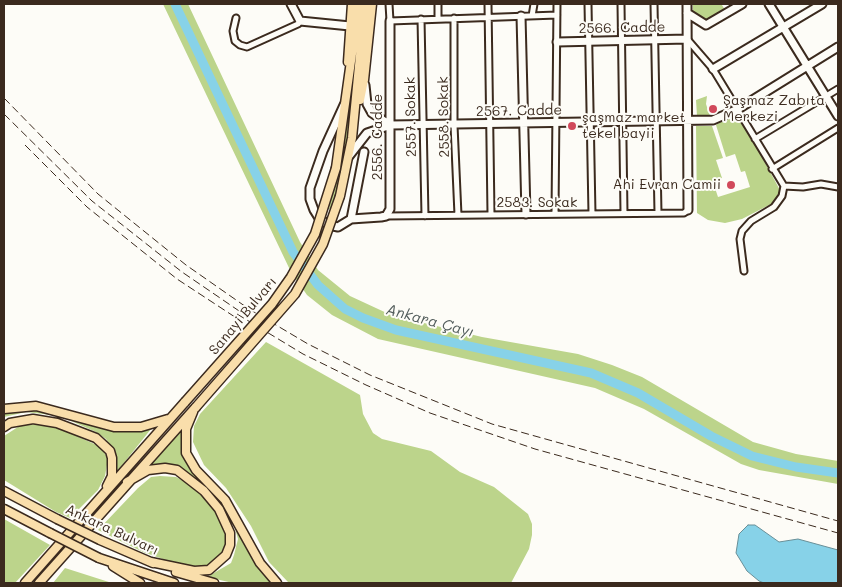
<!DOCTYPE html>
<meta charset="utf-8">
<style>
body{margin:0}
#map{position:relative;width:842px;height:587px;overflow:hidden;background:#fdfcf7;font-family:Mali,sans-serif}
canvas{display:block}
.frame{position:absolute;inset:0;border:5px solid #3b2a1e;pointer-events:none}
</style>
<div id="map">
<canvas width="842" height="587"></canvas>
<div class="frame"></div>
</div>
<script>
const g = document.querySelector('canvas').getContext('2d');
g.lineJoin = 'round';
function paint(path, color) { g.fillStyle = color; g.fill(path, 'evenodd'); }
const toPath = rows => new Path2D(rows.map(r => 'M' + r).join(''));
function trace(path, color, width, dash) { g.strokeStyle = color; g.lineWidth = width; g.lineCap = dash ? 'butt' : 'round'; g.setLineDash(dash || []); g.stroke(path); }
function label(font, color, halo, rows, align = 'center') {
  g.font = font + ' Mali,sans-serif'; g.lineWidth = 4; g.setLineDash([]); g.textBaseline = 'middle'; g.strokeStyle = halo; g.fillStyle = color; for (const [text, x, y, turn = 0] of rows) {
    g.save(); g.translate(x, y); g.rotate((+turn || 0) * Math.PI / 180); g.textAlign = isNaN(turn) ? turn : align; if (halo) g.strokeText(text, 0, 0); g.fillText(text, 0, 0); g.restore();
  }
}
const green = toPath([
 [163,4,188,4,300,242,318,270,350,296,391,315,482,337,578,354,612,365,642,377,753,442,796,454,838,461,838,484,759,470,741,464,644,409,595,388,378,339,332,315,307,295,291,272],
 [358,4,361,4,349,133,340,178,331,209,329,209,345,132],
 [693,4,722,5,725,10,705,21,693,12],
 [707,96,706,104,710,116,697,116,696,100],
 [737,111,781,192,771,204,742,219,725,223,708,220,697,213,696,126,712,126,723,158,716,160,722,178,713,182,718,197,750,187,745,171,741,172,735,154,726,157,716,125],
 [266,342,360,395,363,414,373,433,382,439,431,451,460,472,494,487,528,514,532,524,532,535,529,549,511,583,288,582,269,562,251,526,226,488,204,465,193,442,194,426,200,414],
 [34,409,78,418,112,431,151,429,115,474,115,458,112,449,106,439,96,432,60,416,26,412,4,417,4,411],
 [38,424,61,429,101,447,108,459,105,476,98,490,70,518,56,512,4,480,4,436,21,425],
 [183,425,182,433,185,454,218,493,275,583,233,583,207,577,231,563,234,555,238,539,233,521,214,495,182,469,167,463,146,466],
 [160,476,176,477,189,484,207,500,219,516,227,541,224,551,212,564,204,567,190,567,174,563,143,552,98,530,138,488,151,477],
 [4,519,50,545,15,583,4,583],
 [65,568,112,583,53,583]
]);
const water = toPath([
 [748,525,755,525,779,542,798,539,838,550,838,583,764,583,759,581,747,571,736,553,739,534,748,525]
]);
const river = toPath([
 [175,4,293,252,318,285,345,309,363,318,396,330,591,373,638,393,711,436,752,456,796,467,838,473]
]);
const street = toPath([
 [389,4,390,21,557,15],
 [488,4,491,214],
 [588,4,592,214],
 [621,4,624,213],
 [654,4,658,213],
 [532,16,534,4],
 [236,18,233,31,235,41,240,45,247,47,298,24,300,21],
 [438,18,438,4],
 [454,18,454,125,458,215],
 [421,19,425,216],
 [687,39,713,69,784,186,782,196,774,207,751,221,742,231,740,239,744,271],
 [755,139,838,89],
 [772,169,838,128],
 [784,186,803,187,821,184,838,187],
 [555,214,557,4],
 [386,216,684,213,688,210]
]);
const secondary = toPath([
 [291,4,300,21,350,26],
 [687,4,688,210],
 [769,4,838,116],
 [687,13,706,25,742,4],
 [521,16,526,214],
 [557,42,687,39],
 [713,69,822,4],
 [365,85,367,104,372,113,390,125],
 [344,105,323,151,310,188,310,199,314,210,319,218,328,225,338,227,351,219,364,152],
 [349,156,367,133,391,125,713,120,738,109,838,47],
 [351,219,381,217,386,216,390,209,390,21]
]);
const primary = toPath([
 [348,62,352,4],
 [360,100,364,80,372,4],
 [336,168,359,4],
 [340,196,352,138,365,4],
 [4,409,36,406,114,427,141,427,168,419],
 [193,412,186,429,186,453,196,470,225,500,260,563,277,583],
 [4,427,10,423,33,419,57,423,96,438,110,451,112,458,112,476,107,486],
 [127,482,148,470,165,468,177,470,204,491,219,509,230,533,230,545,226,555,209,570,194,571,151,562],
 [4,491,57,519],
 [4,509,50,533],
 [100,540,153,563],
 [99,558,174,583],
 [113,566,140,583],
 [176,572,214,583],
 [25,583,185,402],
 [39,583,196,407]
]);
const rail = toPath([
 [4,98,98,194,186,265,249,309,308,344,370,375,492,424,838,521],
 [4,114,92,201,182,272,245,315],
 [25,145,87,207,177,279,241,321],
 [237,314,303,354,366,385,430,413,535,449,838,533]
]);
const primaryBridge = toPath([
 [185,402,272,304,291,277,315,234,336,168],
 [196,407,295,294,323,244,340,196],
 [57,519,100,540],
 [50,533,99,558]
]);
const markers = [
 [713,109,5,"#d1495b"],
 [572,126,5,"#d1495b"],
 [731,185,5,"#d1495b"]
];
const streetNames = [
 ["2566. Cadde",622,28,-1],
 ["2567. Cadde",519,111,-1],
 ["2557. Sokak",411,117,-91],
 ["2558. Sokak",444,117,-91],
 ["2556. Cadde",378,137,-90],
 ["2583. Sokak",537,203],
 ["Sanayi Bulvarı",243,316,-50],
 ["Ankara Bulvarı",112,530,25]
];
const poiNames = [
 ["Şaşmaz Zabıta",723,101],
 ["Merkezi",723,117],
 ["şaşmaz market",582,118],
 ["tekel bayii",582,134],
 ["Ahi Evran Camii",721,185,"right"]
];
const waterNames = [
 ["Ankara Çayı",430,321,15]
];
paint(green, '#bcd48b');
paint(water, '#87d2e8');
trace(water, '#698f97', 1);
trace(river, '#87d2e8', 9);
trace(street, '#3b2a1e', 9);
trace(secondary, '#3b2a1e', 11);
trace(primary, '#3b2a1e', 11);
trace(street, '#fdfcf7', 5);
trace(secondary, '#fdfcf7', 7);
trace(primary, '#f9deab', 8);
trace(rail, '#3b2a1e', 1, [8, 4]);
trace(primaryBridge, '#3b2a1e', 11, []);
trace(primaryBridge, '#f9deab', 8);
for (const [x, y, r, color] of markers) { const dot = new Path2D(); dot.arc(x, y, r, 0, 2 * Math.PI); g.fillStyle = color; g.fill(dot); trace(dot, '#fdfcf7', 2); }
label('14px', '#3b2a1e', '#fdfcf7', streetNames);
label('14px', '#3b2a1e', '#fdfcf7', poiNames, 'left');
label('italic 15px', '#525c5b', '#fdfcf7', waterNames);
</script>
